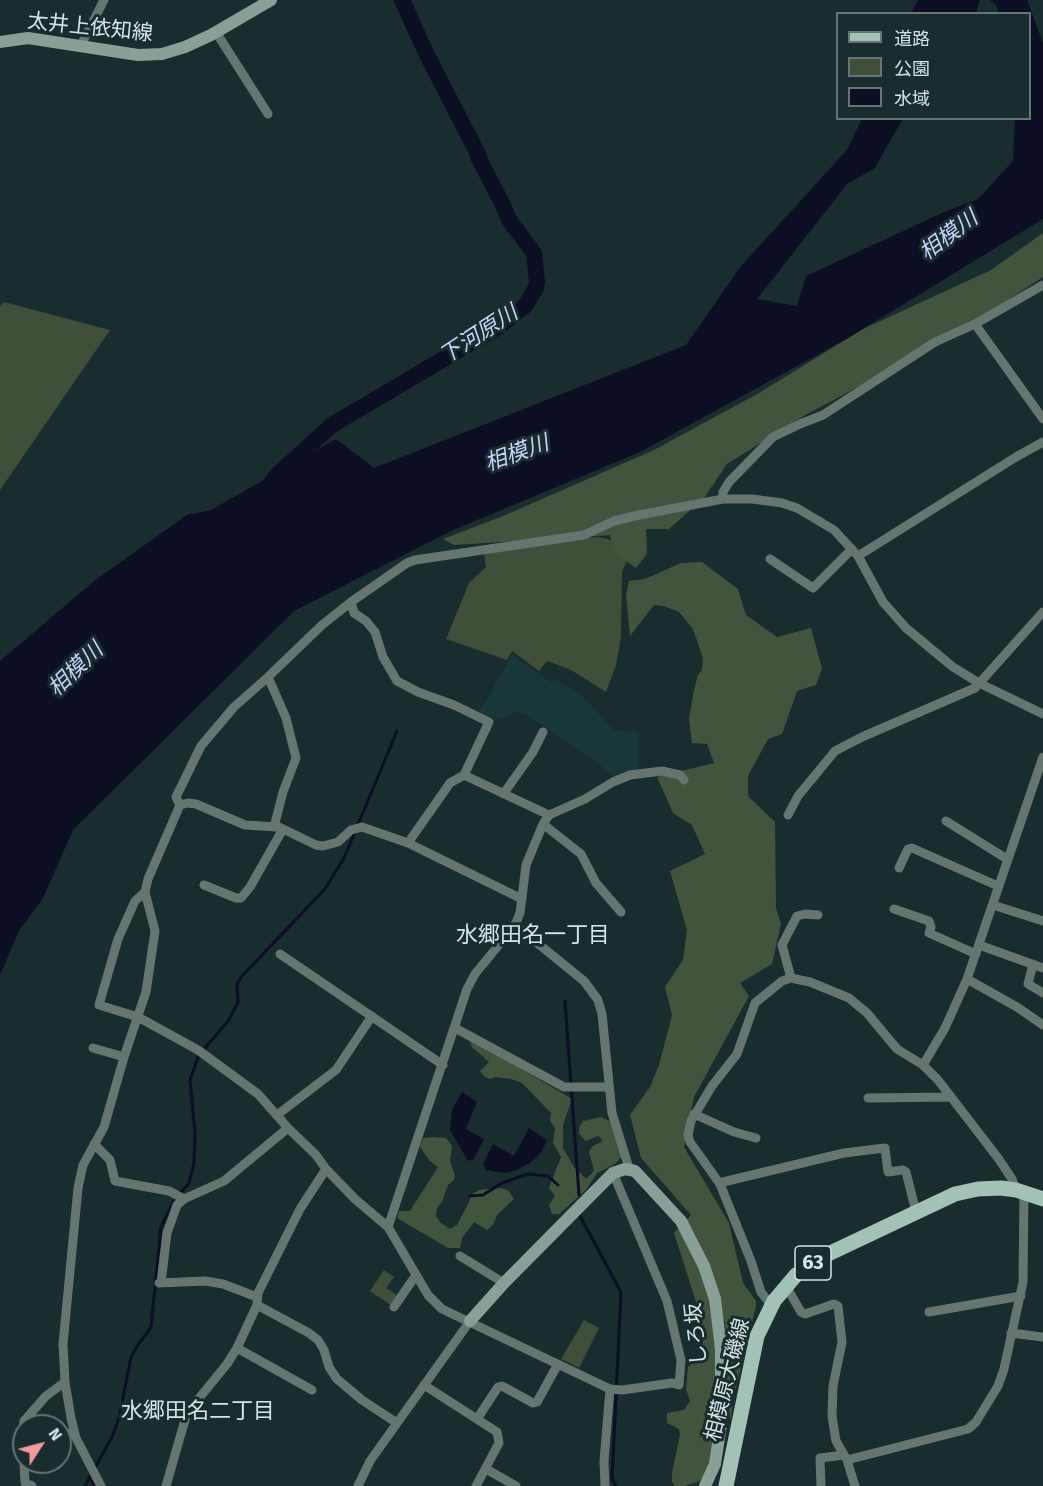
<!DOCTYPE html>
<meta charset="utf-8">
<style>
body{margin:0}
#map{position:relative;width:1043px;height:1486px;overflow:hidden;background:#192c2e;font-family:"Fira Sans","Noto Sans JP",sans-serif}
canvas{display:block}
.legend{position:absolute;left:836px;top:12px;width:195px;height:108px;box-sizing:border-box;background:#192c2e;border:2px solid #657577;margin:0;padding:8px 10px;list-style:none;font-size:18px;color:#d8e3e5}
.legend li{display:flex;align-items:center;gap:12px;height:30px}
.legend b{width:30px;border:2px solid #657577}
.north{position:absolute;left:12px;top:1414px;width:60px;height:60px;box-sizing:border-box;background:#192c2e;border:2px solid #657577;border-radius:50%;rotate:54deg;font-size:16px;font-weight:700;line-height:24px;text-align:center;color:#d8e3e5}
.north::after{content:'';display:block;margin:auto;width:21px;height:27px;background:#f49aa1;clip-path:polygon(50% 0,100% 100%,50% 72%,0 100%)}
</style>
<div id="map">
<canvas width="1043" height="1486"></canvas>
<ul class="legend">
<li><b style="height:8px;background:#a3c2b7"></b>道路</li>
<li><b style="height:16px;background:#3f4f3a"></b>公園</li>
<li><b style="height:16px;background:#0c0f24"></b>水域</li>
</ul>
<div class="north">N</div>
</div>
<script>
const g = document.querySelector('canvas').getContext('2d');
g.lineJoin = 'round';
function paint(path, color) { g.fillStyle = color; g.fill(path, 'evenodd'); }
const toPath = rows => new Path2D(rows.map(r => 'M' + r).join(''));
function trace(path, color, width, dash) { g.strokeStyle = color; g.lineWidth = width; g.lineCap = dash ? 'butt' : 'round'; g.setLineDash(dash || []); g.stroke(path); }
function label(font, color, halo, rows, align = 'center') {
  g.font = font + ' "Fira Sans","Noto Sans JP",sans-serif'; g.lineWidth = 6; g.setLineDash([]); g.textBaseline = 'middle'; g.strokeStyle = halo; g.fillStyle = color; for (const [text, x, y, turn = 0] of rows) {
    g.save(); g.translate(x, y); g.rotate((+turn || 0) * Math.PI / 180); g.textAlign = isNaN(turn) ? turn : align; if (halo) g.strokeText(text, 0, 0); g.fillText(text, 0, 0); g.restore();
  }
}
const built = toPath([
 [512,655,551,682,555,679,581,695,614,730,639,732,639,770,614,778,599,764,524,714,515,712,507,717,496,720,479,712]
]);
const green = toPath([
 [4,302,110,330,0,490,0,306],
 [598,537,608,539,629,555,622,572,621,637,616,665,606,692,571,670,547,661,539,671,512,651,507,660,446,639,469,583,486,567,484,554,571,539],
 [384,1270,394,1277,386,1288,397,1295,391,1305,370,1291],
 [584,1320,599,1328,579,1368,561,1359]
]);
const forest = toPath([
 [1043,233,1043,277,943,342,807,414,727,464,704,498,669,529,646,529,647,554,636,568,613,552,610,535,454,545,443,539,503,516,654,450,759,393,863,329,991,270],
 [702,562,738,589,746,615,777,637,811,628,822,669,816,685,797,691,782,734,768,739,748,776,748,796,775,822,776,908,781,924,772,964,740,983,749,996,694,1097,684,1147,729,1223,743,1283,756,1301,756,1306,733,1400,731,1418,727,1419,725,1322,722,1317,718,1393,712,1455,707,1472,702,1480,685,1486,675,1486,672,1482,672,1473,680,1435,679,1429,667,1423,667,1413,684,1410,690,1401,686,1389,688,1367,703,1355,703,1337,697,1305,674,1233,691,1215,641,1158,630,1115,650,1087,659,1065,672,1015,665,987,683,960,687,930,670,871,705,854,692,825,673,813,657,777,714,763,707,744,692,743,689,719,694,690,698,675,702,670,703,658,693,629,679,612,664,606,654,605,630,636,626,595,629,581,645,579,681,563],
 [470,1042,476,1042,572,1099,563,1125,563,1148,574,1167,586,1179,594,1171,589,1151,593,1146,602,1142,601,1138,598,1136,586,1141,579,1134,579,1127,583,1121,601,1117,614,1123,623,1155,615,1164,597,1173,586,1190,559,1214,552,1214,549,1205,555,1196,549,1188,561,1157,553,1143,555,1128,550,1121,551,1113,522,1083,511,1079,496,1077,490,1079,485,1077,480,1071,489,1062,472,1047],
 [433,1137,446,1138,452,1146,450,1161,455,1176,454,1180,448,1185,442,1202,437,1208,436,1216,441,1223,450,1229,457,1225,469,1202,471,1195,479,1190,499,1188,508,1190,514,1199,497,1215,493,1225,487,1230,474,1222,462,1238,460,1248,448,1248,397,1218,399,1211,410,1211,438,1167,430,1161,420,1147,423,1138]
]);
const water = toPath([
 [918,0,980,0,976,13,911,13],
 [990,0,1027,0,1043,43,1043,219,848,338,640,452,453,530,294,611,73,830,43,898,19,931,0,975,0,661,94,581,187,515,211,510,336,439,374,468,686,345,741,266,847,150,862,119,903,119,874,169,848,183,757,299,797,306,806,276,942,213,978,199,1013,161,1015,119,1030,118,1030,14,999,13,996,5],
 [462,1092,477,1102,466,1129,484,1139,474,1159,468,1161,450,1130,452,1110],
 [529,1128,547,1140,541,1153,530,1163,517,1170,505,1173,486,1170,483,1164,493,1144,514,1156]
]);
const stream = toPath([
 [565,1001,579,1195],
 [470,1196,483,1195,502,1183,528,1174,548,1176,558,1185],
 [580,1216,621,1292,612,1479,616,1486],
 [89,1477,94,1486],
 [85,1486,112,1437,119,1418,131,1357,138,1345,151,1327,161,1227,174,1201,189,1183,194,1163,195,1133,190,1080,199,1055,229,1020,238,1002,237,984,242,976,325,889,344,858,397,731]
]);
const river = toPath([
 [269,485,278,474,332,425,501,325,525,306,536,288,537,282,534,253,509,220,503,205,478,157,479,156,427,55,402,0]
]);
const street = toPath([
 [216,32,268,114],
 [81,45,104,0],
 [975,324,1043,419],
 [723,499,723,492,729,482,773,437,800,424,823,415,935,342,975,324,1043,285],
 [858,556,1016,457,1043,442],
 [770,559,813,588,852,549],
 [351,602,354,613,366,621,375,632,383,657,397,681,418,692,454,705,489,722,464,775],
 [504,793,533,752,543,732],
 [180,805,176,797,201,746,234,707,268,677],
 [788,815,798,796,835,751,862,737,975,688,1043,612],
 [946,821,1007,859],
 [543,824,581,854,596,883,621,912],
 [274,827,283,792,296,758,286,718,268,677,322,625,351,602,407,563,415,560,584,535,614,521,639,515,723,499,752,499,782,503,797,508,834,530,858,556,883,602,906,628,953,667,979,683,1043,714],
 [408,843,450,783,464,775,549,815],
 [899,868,908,849,912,848,998,886],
 [204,885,236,898,241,898,250,887,283,829],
 [145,892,135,901,118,939,99,1005,138,1017,198,1050,258,1094,288,1128],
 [993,905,1043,921],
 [894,909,929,921,931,927,929,933,976,954],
 [515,925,584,981,598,1000,602,1014,612,1113,629,1168],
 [979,945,1043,968],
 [280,954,443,1065],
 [1033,964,1028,984,1043,993],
 [791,978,782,945,797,916,805,914,818,915],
 [967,979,1017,1007,1043,1025],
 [455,1028,564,1087,609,1087],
 [93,1048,124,1057],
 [868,1098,951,1097],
 [694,1114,734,1132,756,1138],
 [277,1115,336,1070,372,1016],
 [94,1144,110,1160,115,1181,169,1191,184,1199],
 [326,1169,355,1199,388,1227],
 [720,1184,690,1142,688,1135,691,1121,712,1086,737,1054,755,1003,782,981,791,978,810,982,849,998,867,1013,897,1049,923,1065],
 [1016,1190,1012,1179,998,1158,938,1080,923,1065,945,1028,967,979,1043,757],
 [460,1256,504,1283],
 [159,1283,205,1281,223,1284,257,1297],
 [161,1283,167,1233,177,1205,184,1199,224,1181,288,1128,316,1155,326,1169,300,1209,258,1293,257,1305,237,1348,227,1364,187,1413,166,1486],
 [786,1286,801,1312,805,1314,834,1304,838,1306,842,1342,833,1386,832,1416,836,1441,847,1460],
 [257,1305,309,1333,318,1340,324,1350,329,1367,337,1379,362,1400,397,1423],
 [771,1305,761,1292,751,1261,720,1184,723,1182,844,1153,885,1148,888,1172,903,1170,906,1172,916,1212],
 [394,1307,416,1275],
 [929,1312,1021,1296],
 [1011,1333,1043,1337],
 [237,1348,312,1390],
 [424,1385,497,1432,499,1443,476,1486],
 [610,1389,622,1390,672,1383,679,1385,681,1360,667,1301,613,1173],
 [477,1419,498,1387,502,1386,533,1403,537,1402,558,1364],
 [60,1439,74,1431],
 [24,1448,24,1421,46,1396,65,1382],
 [24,1462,25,1483,32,1486],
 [486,1469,516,1486],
 [101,1486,76,1438,71,1418,65,1382,63,1344,78,1188,83,1165,104,1127,124,1057,146,992,155,931,145,892,148,879,180,805,188,803,196,804,245,825,279,827,316,845,323,846,338,842,351,830,362,827,408,843,522,899],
 [358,1486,370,1461,470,1321],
 [605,1486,604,1461,610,1389,442,1309,428,1295,388,1227,467,989,475,974,515,925,520,913,526,865,543,824,549,815,585,799,613,782,630,775,662,771,680,775,684,780],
 [821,1486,820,1458,844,1455],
 [855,1486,847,1460,968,1429,976,1422,998,1386,1004,1369,1023,1282,1024,1192]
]);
const secondary = toPath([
 [0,42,28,38,138,55,162,54,185,47,211,35,271,0],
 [470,1321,504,1283,613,1173,625,1169,635,1171,681,1221,704,1266,715,1299,721,1349,721,1424,715,1464,705,1486]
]);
const primary = toPath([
 [726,1486,757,1336,774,1301,796,1275,826,1255,955,1194,978,1189,1001,1188,1016,1190,1043,1199]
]);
const shields = [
 [813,1263,36]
];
const shieldNames = [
 ["63",813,1263]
];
const streetNames = [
 ["太井上依知線",90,28,6],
 ["しろ坂",697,1334,-96],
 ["相模原大磯線",728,1380,-76]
];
const waterNames = [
 ["相模川",949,236,-37],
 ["下河原川",479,335,-33],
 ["相模川",517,454,-20],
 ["相模川",76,670,-44]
];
const neighbourhoodNames = [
 ["水郷田名一丁目",533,936],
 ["水郷田名二丁目",198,1412]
];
paint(built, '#193639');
paint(green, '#3f4f3a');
paint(forest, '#43543e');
paint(water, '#0c0f24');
trace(stream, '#0c0f24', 3);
trace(river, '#0c0f24', 16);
trace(street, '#667570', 9);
trace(secondary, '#89a098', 12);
trace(primary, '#a3c2b7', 15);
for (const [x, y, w] of shields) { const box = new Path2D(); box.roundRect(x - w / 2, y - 17, w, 34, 4.5); g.fillStyle = '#192c2e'; g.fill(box); trace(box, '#d8e3e5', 1.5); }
label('bold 20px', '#d8e3e5', null, shieldNames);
label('21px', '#d8e3e5', '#192c2e', streetNames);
label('italic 22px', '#c8d2fc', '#192c2e', waterNames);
label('22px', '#d8e3e5', '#192c2e', neighbourhoodNames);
</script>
